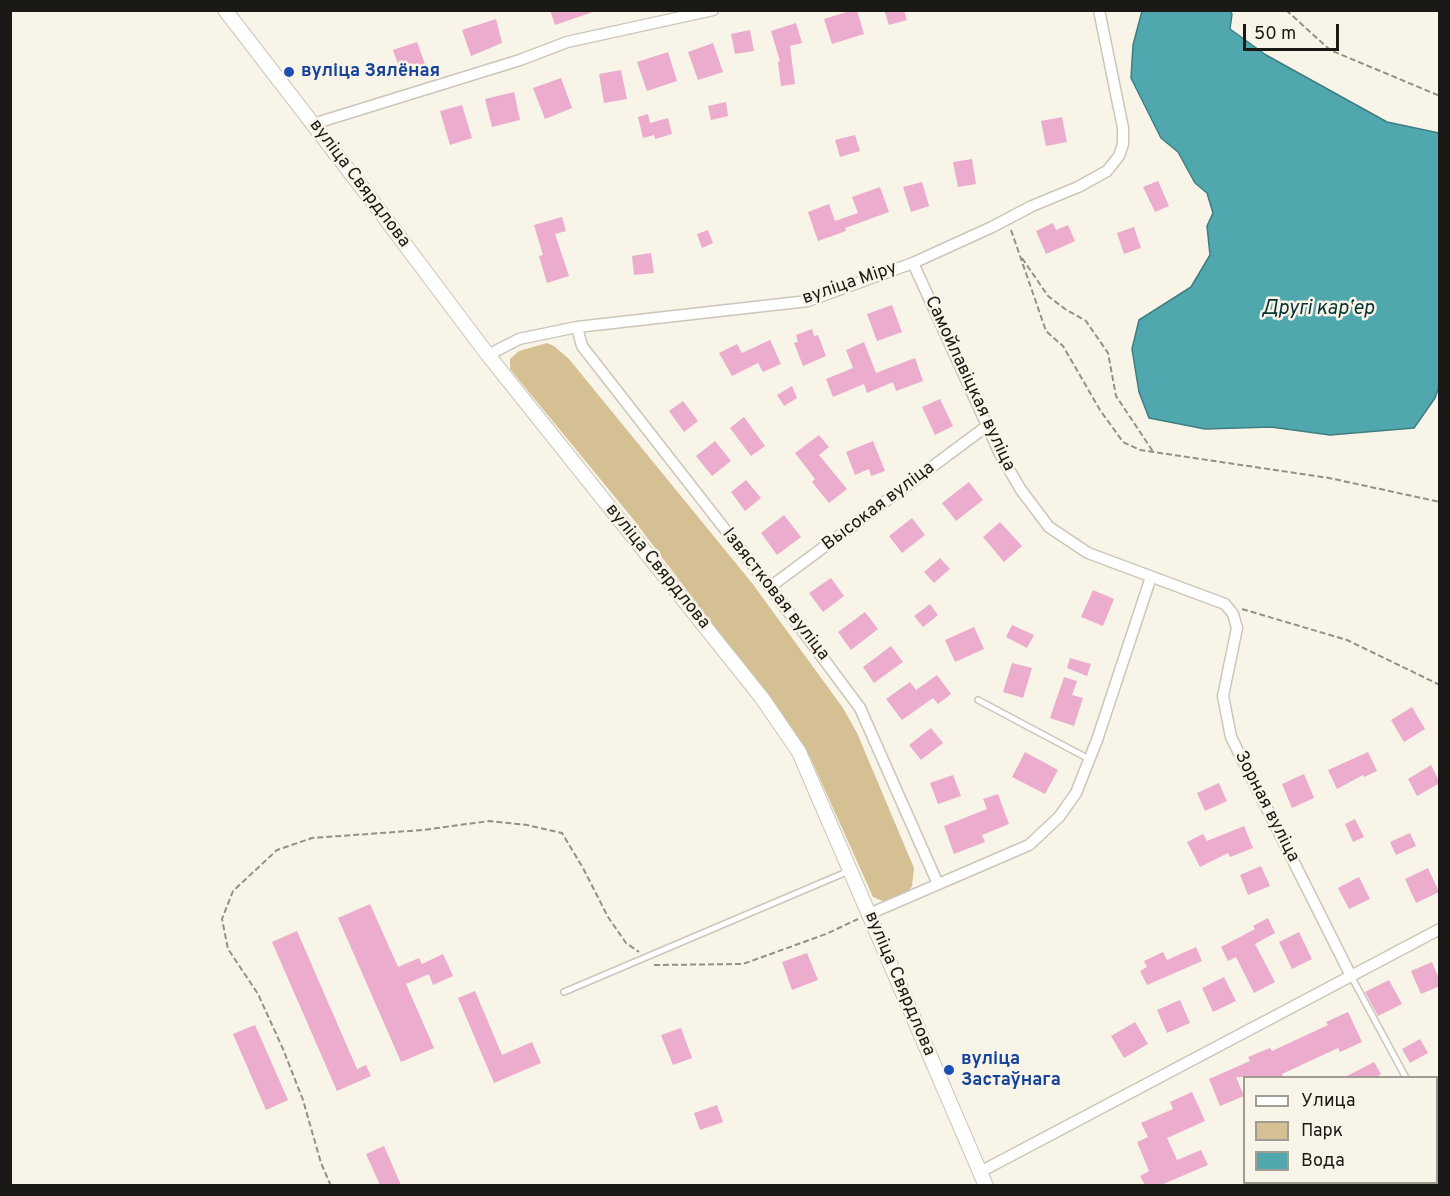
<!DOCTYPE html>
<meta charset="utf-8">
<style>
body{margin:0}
#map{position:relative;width:1450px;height:1196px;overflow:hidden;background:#f9f4e8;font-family:Overpass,sans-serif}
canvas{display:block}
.frame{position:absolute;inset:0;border:12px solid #1b1915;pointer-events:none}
.legend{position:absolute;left:1243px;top:1076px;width:195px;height:108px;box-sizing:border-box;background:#f9f4e8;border:2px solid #a09c94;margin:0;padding:8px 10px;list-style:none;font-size:18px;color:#1b1915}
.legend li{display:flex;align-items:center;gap:12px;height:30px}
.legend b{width:30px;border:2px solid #a09c94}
.scale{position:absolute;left:1243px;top:24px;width:96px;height:27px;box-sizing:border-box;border:3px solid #1b1915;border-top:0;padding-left:8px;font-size:18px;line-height:21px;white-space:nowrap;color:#1b1915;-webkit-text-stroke:4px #f9f4e8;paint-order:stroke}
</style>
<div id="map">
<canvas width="1450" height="1196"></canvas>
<div class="frame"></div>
<ul class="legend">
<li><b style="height:8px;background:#fff"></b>Улица</li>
<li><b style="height:16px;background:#d5c093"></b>Парк</li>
<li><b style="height:16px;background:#50a8ae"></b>Вода</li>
</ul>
<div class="scale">50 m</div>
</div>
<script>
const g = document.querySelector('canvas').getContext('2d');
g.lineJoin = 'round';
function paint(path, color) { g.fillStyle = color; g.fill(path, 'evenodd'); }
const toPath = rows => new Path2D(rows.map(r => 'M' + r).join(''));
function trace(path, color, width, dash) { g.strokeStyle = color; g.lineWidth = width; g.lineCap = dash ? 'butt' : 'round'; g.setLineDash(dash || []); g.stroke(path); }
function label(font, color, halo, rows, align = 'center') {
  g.font = font + ' Overpass,sans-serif'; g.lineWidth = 5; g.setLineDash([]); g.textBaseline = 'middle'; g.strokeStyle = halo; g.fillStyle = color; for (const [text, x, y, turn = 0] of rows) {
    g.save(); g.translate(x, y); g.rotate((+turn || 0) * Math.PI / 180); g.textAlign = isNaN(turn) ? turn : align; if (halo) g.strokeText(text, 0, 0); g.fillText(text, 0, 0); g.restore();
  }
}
const green = toPath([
 [547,343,554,346,569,359,752,583,843,708,857,733,914,868,912,886,908,892,885,902,873,897,811,759,795,733,633,519,510,369,510,359,519,351]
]);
const water = toPath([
 [1142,11,1230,11,1232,14,1230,29,1266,55,1387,122,1439,133,1439,387,1435,398,1414,428,1330,435,1271,427,1205,429,1149,418,1139,392,1132,349,1139,320,1191,287,1210,255,1207,226,1213,213,1207,193,1195,183,1178,152,1161,138,1131,78,1133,45,1142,11]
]);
const building = toPath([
 [550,10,593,10,593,12,555,25],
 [853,10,857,10,864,34,832,44,824,19],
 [884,10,904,10,907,20,889,25],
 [496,19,502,43,471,56,462,30],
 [796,23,802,43,790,46,795,84,781,86,778,62,780,61,771,31],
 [750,30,754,51,735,54,731,34],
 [417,42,425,64,401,73,393,50],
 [713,43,723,72,698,80,688,52],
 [668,52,677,81,647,91,637,62],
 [621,70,627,99,604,103,599,74],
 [561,78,572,108,545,119,533,88],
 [514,92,520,120,492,127,485,99],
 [726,102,728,116,711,120,708,106],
 [462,105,472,138,450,145,440,111],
 [648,114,650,123,668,118,672,134,655,139,654,135,643,138,638,117],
 [1062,117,1067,142,1046,146,1041,121],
 [855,135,860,151,840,157,835,140],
 [972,159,976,184,958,187,953,162],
 [1158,181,1169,206,1155,212,1143,187],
 [922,182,929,206,911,212,903,187],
 [880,187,889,212,845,228,846,231,818,241,808,212,829,204,835,221,858,213,852,197],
 [562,217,566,231,555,234,569,276,547,283,539,256,543,255,534,225],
 [1053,223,1056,230,1068,225,1075,241,1046,254,1036,231],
 [1134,227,1141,248,1124,254,1117,233],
 [708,230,713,243,702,248,697,234],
 [651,253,654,273,634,275,632,256],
 [892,305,902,332,877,341,867,314],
 [812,329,814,336,818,335,826,356,803,366,794,343,798,342,796,335],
 [770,340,781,364,763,372,758,363,732,376,719,353,737,344,742,353],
 [864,342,876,373,915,358,923,381,896,391,893,382,867,393,864,384,833,397,826,379,853,368,846,350],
 [792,386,797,398,784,406,777,395],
 [940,399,953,426,935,435,922,407],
 [683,401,698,421,684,432,669,411],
 [744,417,765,446,751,456,730,428],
 [819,435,829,447,819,455,847,489,829,503,812,482,815,479,795,453],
 [715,441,731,461,712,476,696,456],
 [873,441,885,471,871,476,869,469,855,475,846,452],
 [746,480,761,498,745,511,731,492],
 [969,482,983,500,956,521,942,503],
 [784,515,801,537,777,555,761,533],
 [912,518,925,535,902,553,889,536],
 [1000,522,1022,546,1004,562,983,537],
 [940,558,950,569,934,583,924,572],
 [831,578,844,596,823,612,809,593],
 [1093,590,1114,599,1103,626,1081,617],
 [930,604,938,615,923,627,914,616],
 [865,612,878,629,851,650,838,632],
 [1012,625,1034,635,1027,648,1006,637],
 [974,627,984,649,955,662,945,640],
 [891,646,903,662,874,683,863,667],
 [1070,658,1091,664,1087,676,1067,668],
 [1012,663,1032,668,1023,698,1003,692],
 [937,675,951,694,938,704,933,698,902,720,886,699,910,682,916,690],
 [1064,677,1077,681,1072,695,1083,698,1074,726,1050,718],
 [1412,707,1425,729,1404,742,1391,720],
 [931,728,943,743,921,760,909,745],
 [1025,752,1058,770,1045,794,1012,777],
 [1368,752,1377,771,1364,777,1363,775,1337,789,1328,770],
 [1431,765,1440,783,1417,796,1408,779],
 [1304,774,1314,798,1292,808,1282,784],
 [953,775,961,796,938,804,930,783],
 [1219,783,1227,801,1205,811,1197,793],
 [998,794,1009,824,982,835,985,842,954,854,944,826,987,809,983,799],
 [1355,819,1364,837,1353,842,1345,824],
 [1244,826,1253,848,1230,857,1228,853,1200,867,1187,842,1203,834,1207,841],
 [1410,833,1416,846,1396,855,1390,842],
 [1261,866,1270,886,1248,895,1240,875],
 [1428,868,1439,892,1416,903,1405,879],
 [1359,877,1370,899,1349,909,1338,888],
 [370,904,398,967,419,958,422,964,443,954,453,976,433,985,429,974,406,984,434,1048,401,1062,338,918],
 [1268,918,1275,933,1255,944,1275,982,1254,993,1236,957,1228,961,1221,947,1255,929,1253,926],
 [297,931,357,1069,366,1065,371,1076,337,1091,272,942],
 [1299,932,1312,959,1292,969,1279,942],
 [1196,947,1202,961,1147,985,1140,971,1147,967,1144,961,1163,952,1167,960],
 [807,953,818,980,792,990,782,962],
 [1432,962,1440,981,1440,986,1421,994,1411,971],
 [1224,977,1236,1001,1213,1012,1202,988],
 [1389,980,1402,1004,1378,1016,1365,992],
 [475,991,502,1055,532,1042,541,1063,494,1083,458,998],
 [1180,1000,1190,1023,1167,1033,1157,1010],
 [1348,1012,1362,1042,1340,1052,1338,1048,1282,1074,1283,1077,1236,1077,1244,1096,1220,1106,1209,1079,1250,1061,1248,1057,1270,1048,1272,1051,1328,1025,1326,1022],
 [1135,1022,1148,1044,1124,1058,1111,1036],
 [255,1025,288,1100,266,1110,233,1034],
 [681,1028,692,1058,673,1065,661,1035],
 [1420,1039,1428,1053,1410,1063,1402,1049],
 [1374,1062,1381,1074,1376,1077,1345,1077],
 [1192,1092,1205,1121,1167,1138,1177,1160,1201,1150,1208,1165,1161,1185,1145,1185,1140,1176,1149,1171,1137,1142,1148,1137,1141,1123,1173,1109,1170,1102],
 [717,1105,723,1122,700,1130,694,1113],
 [384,1146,401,1185,380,1185,366,1154]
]);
const path = toPath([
 [1286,10,1330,50,1440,96],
 [1011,230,1046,331,1063,346,1100,410,1123,442,1140,450,1329,478,1440,502],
 [1022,258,1048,296,1065,309,1086,321,1108,353,1116,396,1154,453],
 [1242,609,1347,640,1440,685],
 [654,965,743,964,826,934,858,919],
 [331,1186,321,1163,303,1100,283,1049,258,994,228,949,222,919,233,891,277,850,312,838,423,830,489,821,527,825,562,833,583,868,608,917,626,943,639,952]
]);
const service = toPath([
 [978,700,1089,759],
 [1351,976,1406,1078],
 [564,992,849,871],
 [1436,1133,1440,1139]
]);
const minor = toPath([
 [313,124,520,60,567,42,713,10],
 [913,263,1000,454,1021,490,1049,527,1088,553,1225,604,1233,614,1237,628,1223,696,1231,737,1351,976],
 [577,327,582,346,770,587,860,708,938,884],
 [488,355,519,339,577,327,808,301,913,263,992,227,1032,206,1078,187,1107,171,1119,156,1123,144,1123,128,1099,10],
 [770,587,987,426],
 [869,914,1029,845,1059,817,1076,793,1097,740,1151,577],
 [980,1172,1440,929]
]);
const tertiary = toPath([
 [225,10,370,198,488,355,762,698,799,752,986,1186]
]);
const markers = [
 [289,72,6,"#1a4fb4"],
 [949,1070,6,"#1a4fb4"]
];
const transitNames = [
 ["вуліца Зялёная",301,72],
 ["вуліца",961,1060],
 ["Застаўнага",961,1081]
];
const streetNames = [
 ["вуліца Свярдлова",359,184,53],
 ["вуліца Міру",850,284,-19],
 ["Самойлавіцкая вуліца",969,384,65],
 ["Высокая вуліца",879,507,-37],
 ["вуліца Свярдлова",657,567,51],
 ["Ізвястковая вуліца",775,595,52],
 ["Зорная вуліца",1266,807,63],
 ["вуліца Свярдлова",899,984,67]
];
const waterNames = [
 ["Другі карʼер",1318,310]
];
paint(green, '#d5c093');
paint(water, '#50a8ae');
trace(water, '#407d80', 1.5);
paint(building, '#ebaccd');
trace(service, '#cbc6ba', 8);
trace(minor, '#cbc6ba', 13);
trace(tertiary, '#cbc6ba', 16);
trace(path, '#949088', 2, [6, 3]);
trace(service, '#fff', 5);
trace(minor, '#fff', 10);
trace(tertiary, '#fff', 14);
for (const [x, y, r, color] of markers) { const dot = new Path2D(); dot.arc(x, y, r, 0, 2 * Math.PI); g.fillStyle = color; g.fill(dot); trace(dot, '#f9f4e8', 2); }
label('bold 18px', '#164399', '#f9f4e8', transitNames, 'left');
label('18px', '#1b1915', '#f9f4e8', streetNames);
label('italic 20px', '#053235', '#f9f4e8', waterNames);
</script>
